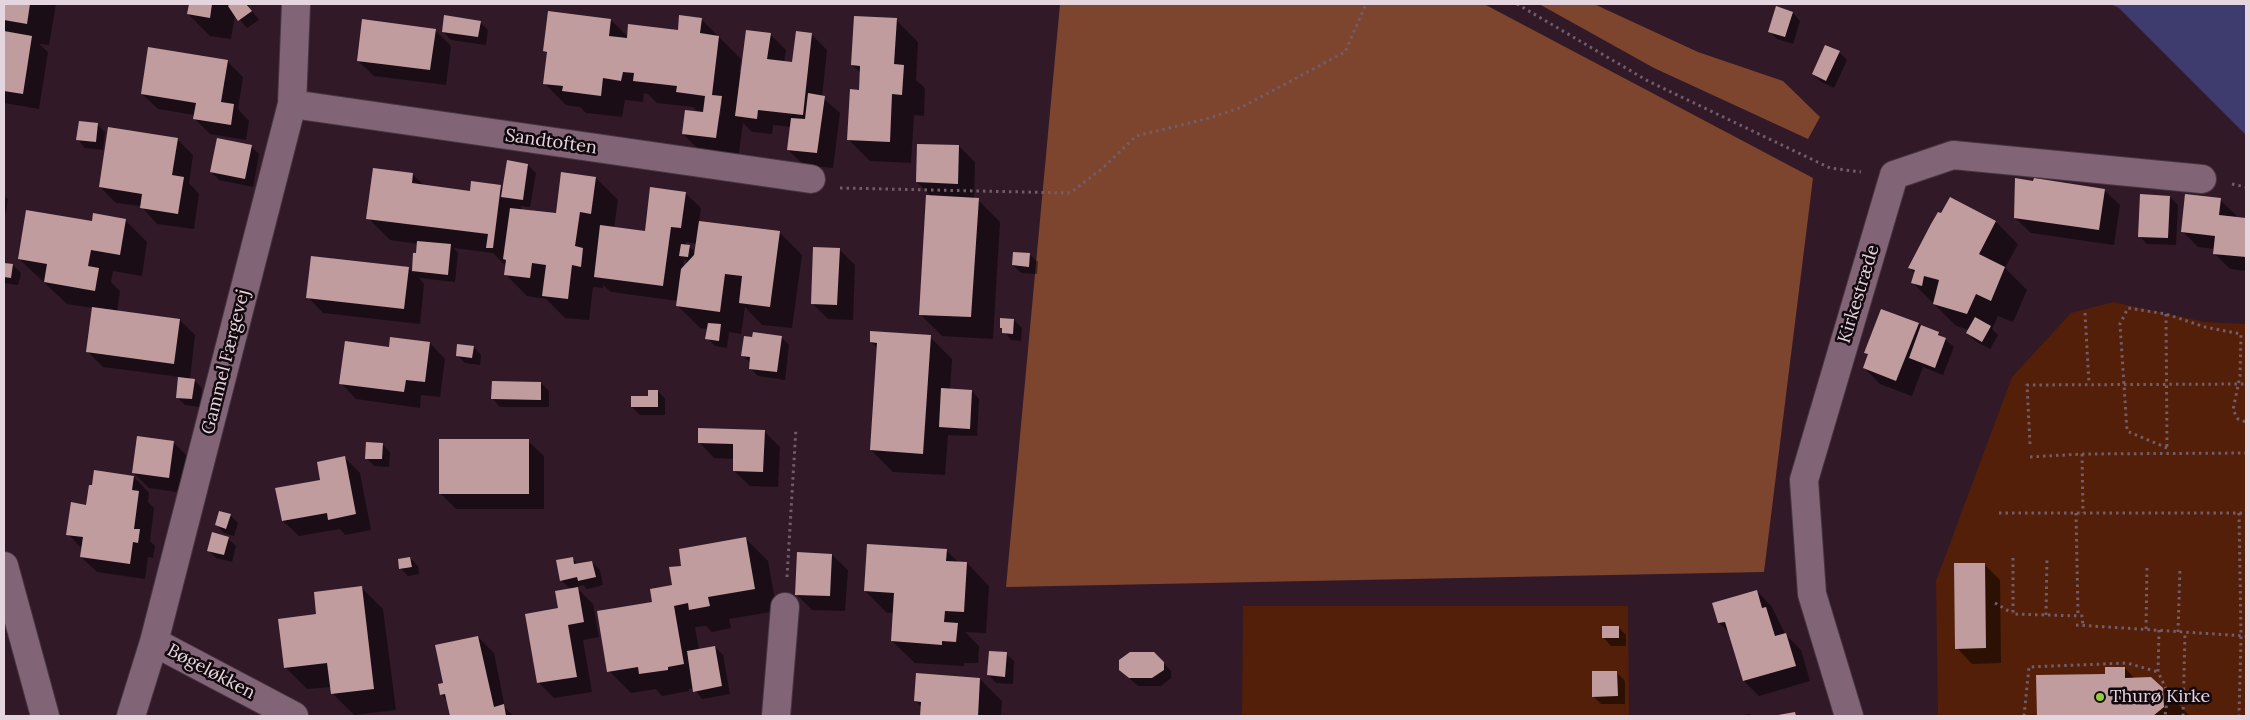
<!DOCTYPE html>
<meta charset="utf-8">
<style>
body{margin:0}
#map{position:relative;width:2250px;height:720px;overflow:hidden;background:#311928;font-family:Lora,serif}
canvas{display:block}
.frame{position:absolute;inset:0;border:5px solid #e5d5de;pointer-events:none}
</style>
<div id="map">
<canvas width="2250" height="720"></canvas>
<div class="frame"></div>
</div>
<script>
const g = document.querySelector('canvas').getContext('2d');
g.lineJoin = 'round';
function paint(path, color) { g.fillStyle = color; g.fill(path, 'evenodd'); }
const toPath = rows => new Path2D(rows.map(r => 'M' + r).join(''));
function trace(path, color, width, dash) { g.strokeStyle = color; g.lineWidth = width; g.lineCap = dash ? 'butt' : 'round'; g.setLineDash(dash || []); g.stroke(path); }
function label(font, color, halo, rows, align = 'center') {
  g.font = font + ' Lora,serif'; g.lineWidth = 5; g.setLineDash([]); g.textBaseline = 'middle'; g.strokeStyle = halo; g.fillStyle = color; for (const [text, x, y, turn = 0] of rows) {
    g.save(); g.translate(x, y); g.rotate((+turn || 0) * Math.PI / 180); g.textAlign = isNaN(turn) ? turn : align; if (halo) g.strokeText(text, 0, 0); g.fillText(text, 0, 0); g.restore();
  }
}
const green = toPath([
 [2113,302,2205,322,2246,324,2246,716,1938,716,1936,581,2012,377,2071,313],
 [1243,606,1628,606,1629,716,1242,716]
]);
const forest = toPath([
 [1060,4,1484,4,1813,178,1764,572,1006,587],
 [1539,4,1594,4,1698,52,1783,81,1820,117,1808,139,1654,68]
]);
const water = toPath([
 [2110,4,2246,4,2246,135,2119,8]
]);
const shadow = toPath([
 [4,4,56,4,49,45,39,44,48,52,39,109,4,103],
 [190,4,247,4,259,20,247,28,235,14,231,39,210,36,188,14],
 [1793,13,1800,21,1793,44,1777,39,1769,31],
 [701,19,741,59,739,72,742,73,770,34,786,50,784,62,793,64,811,34,827,50,822,97,840,113,833,168,804,165,788,150,791,127,773,125,772,134,752,132,743,123,738,160,705,156,683,134,699,113,693,107,657,103,648,94,644,93,643,102,625,100,622,117,586,113,580,107,566,105,544,83,548,54,545,51,611,20,628,37,679,32],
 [720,100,722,103,720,116,718,116],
 [896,20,918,42,916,80,925,88,924,116,914,115,911,163,870,161,848,139,860,91,861,73,852,65],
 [480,22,488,30,486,45,451,40,443,32],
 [435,30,451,46,446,85,374,76,358,61],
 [1839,52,1847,60,1834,88,1821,82,1813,74],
 [227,61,243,77,238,109,249,121,246,140,210,134,194,118,195,115,158,109,142,94],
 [98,125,105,132,103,150,85,148,78,140],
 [177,139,193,155,189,183,199,194,194,229,157,224,141,206,116,203,100,187],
 [251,146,259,154,253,187,219,180,211,172],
 [959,146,975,162,974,199,978,200,1000,222,993,339,942,336,920,314,932,197,917,182],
 [528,165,536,173,530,207,520,206,522,210,557,215,596,178,618,200,614,228,646,232,685,193,701,208,699,222,780,233,802,255,792,328,762,325,745,307,741,334,729,332,727,348,715,346,707,338,708,329,700,328,678,306,678,301,611,292,603,285,603,288,593,287,589,320,565,318,546,299,527,296,505,274,506,266,493,253,454,248,458,253,455,282,419,278,424,284,420,324,323,313,308,297,409,268,413,273,415,254,418,254,418,244,390,240,368,218,412,174,425,186,472,192,500,186,503,190],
 [686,242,697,244,696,253,689,246,686,246],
 [684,259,688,263,683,269],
 [2104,190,2120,205,2114,245,2031,233,2015,218],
 [4,196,8,199,6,213,4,212],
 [2170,197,2178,205,2176,245,2147,244,2139,236],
 [1950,198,1996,222,2018,244,2005,268,2027,290,2013,322,1998,316,1992,329,1998,335,1990,349,1975,341,1967,333,1969,330,1956,326,1913,283,1915,274,1910,268],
 [2220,200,2236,215,2235,218,2246,219,2246,271,2230,269,2214,253,2215,249,2198,247,2182,231],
 [125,220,147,242,142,276,113,271,111,282,120,291,117,312,180,320,195,335,190,379,194,380,202,388,200,407,185,405,177,397,180,377,103,367,88,352,93,308,67,304,19,259,93,222],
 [839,249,855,265,853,320,828,319,812,303],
 [1030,255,1038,262,1037,274,1021,273,1013,265],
 [4,264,13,265,21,273,18,285,4,283],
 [1014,320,1022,328,1021,341,1011,340,1001,327],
 [1918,324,1939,334,1954,347,1943,375,1923,367,1912,396,1880,384,1864,368,1869,356,1865,352],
 [781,337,789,345,785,380,758,376,750,368,751,363,742,355],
 [930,337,952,359,950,390,972,391,979,399,977,436,948,435,945,475,893,472,871,450,878,349,871,342],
 [430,343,445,359,440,397,421,395,420,408,356,399,341,383,390,348],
 [474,347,481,355,480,365,465,363,457,355],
 [541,383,549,391,549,407,500,407,493,399],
 [658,391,665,399,665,415,640,415,632,407],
 [764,431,780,447,778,487,750,486,734,471,734,459,714,458,699,442],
 [528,441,544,456,544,509,456,509,441,494],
 [173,442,189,458,184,493,149,488,133,472],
 [382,444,390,452,389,467,374,466,366,458],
 [344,457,360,473,371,530,345,535,340,529,299,536,283,521],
 [134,477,149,493,148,502,154,508,150,541,155,546,153,558,148,557,145,579,97,572,81,557,82,549,68,534,87,506,93,486],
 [230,515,238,523,234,536,224,533,217,525],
 [228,539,236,546,232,562,216,558,208,550],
 [746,539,768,561,777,611,729,619,731,628,712,632,706,626,695,627,699,650,715,647,723,655,730,694,702,699,694,688,689,689,689,691,662,696,656,689,631,693,609,671,654,603,674,586,683,567],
 [946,550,959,563,967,563,989,586,986,633,965,632,979,646,978,663,964,663,964,666,915,663,892,641,894,613,887,613,865,591],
 [832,555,848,570,845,611,812,610,796,594],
 [410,558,418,566,419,574,408,576,400,568],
 [572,558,578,564,592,562,600,570,603,585,587,589,583,585,576,587,593,604,599,637,583,640,592,692,554,698,538,682,559,610,571,590,561,580],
 [1985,565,2000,580,2001,663,1972,664,1957,648],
 [361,587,383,609,396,710,354,715,332,693,331,687,307,689,285,667,318,615],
 [1757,591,1772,607,1785,634,1801,650,1810,681,1759,696,1744,681,1730,633,1719,623],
 [1618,627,1626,635,1626,646,1611,646,1604,638],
 [478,637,494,653,505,708,514,716,451,716,448,701,441,694,444,684],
 [1006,654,1014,661,1013,684,996,683,989,675],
 [1154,654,1171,671,1171,678,1161,686,1138,686,1120,670],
 [2125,668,2135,679,2162,689,2190,716,2038,716,2037,677,2106,676],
 [1617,673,1625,681,1625,704,1601,704,1593,696],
 [980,679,1002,701,1001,716,921,716,922,707,915,701],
 [1750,714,1752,716,1738,716]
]);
const building = toPath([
 [4,4,30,4,27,24,4,20],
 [189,4,212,4,210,18,187,14],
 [230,4,246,4,252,11,238,21,228,6],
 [1776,6,1793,12,1785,37,1768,32],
 [548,11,611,19,609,36,627,38,628,24,678,30,679,15,702,18,700,33,719,36,712,95,722,96,716,138,682,134,685,110,703,112,705,96,676,92,677,86,633,81,634,73,623,72,621,81,603,78,601,96,562,91,563,86,543,84,547,52,543,51],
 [444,15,481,21,478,37,442,32],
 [854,16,897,18,894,64,904,65,902,95,892,94,890,142,847,140,850,89,859,90,860,66,851,65],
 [362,19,436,29,430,70,357,61],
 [746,30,771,33,767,59,792,62,796,31,812,33,803,115,758,110,757,119,735,116],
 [4,31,32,36,23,94,4,91],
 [1825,45,1840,51,1826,81,1812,74],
 [148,47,228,60,221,102,234,104,231,125,193,119,196,103,141,94],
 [808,93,825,96,817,153,787,150,791,118,805,119],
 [79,121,98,123,96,142,76,140],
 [108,127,178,138,172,175,184,177,178,214,140,208,142,194,99,187],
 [217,138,252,145,245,179,210,172],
 [917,144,959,145,958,184,916,182],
 [507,160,528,164,523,200,501,197],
 [373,168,413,173,412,183,470,191,471,181,501,185,493,248,486,248,488,234,366,219],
 [561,172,596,177,591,214,580,212,575,246,583,248,581,267,572,265,568,299,542,296,546,265,532,263,530,278,504,275,506,260,503,259,510,208,556,213],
 [2015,178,2033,181,2034,178,2105,189,2099,230,2014,218],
 [650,187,686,192,681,228,671,227,663,286,594,277,600,225,645,231],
 [2140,194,2170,196,2168,238,2138,237],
 [2185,194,2221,198,2219,215,2246,218,2246,257,2213,254,2215,236,2181,232],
 [926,195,979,198,971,317,919,315],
 [1950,197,1996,221,1979,254,2005,267,1991,301,1976,294,1967,314,1933,304,1939,280,1924,276,1922,286,1911,283,1915,270,1908,268,1931,224,1938,212,1941,213],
 [26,210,92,221,93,213,126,219,120,255,91,250,88,266,99,268,95,291,44,282,47,264,18,259],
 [699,221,780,231,770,307,739,303,742,276,725,274,720,312,676,306,681,269,694,255],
 [417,241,451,244,448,275,412,271,413,253,416,253],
 [681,244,690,245,688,257,679,256],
 [813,247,840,248,837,305,811,304],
 [1013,252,1030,253,1029,267,1012,265],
 [311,256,409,267,404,309,306,298],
 [4,263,13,264,11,278,4,277],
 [92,307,180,319,174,364,86,352],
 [1881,309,1919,323,1896,381,1863,368,1868,354,1864,353],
 [1975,317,1991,326,1982,342,1966,333],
 [1000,318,1014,319,1013,334,1002,333,1002,328,1000,328],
 [708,323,721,324,719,341,705,339],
 [1921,325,1939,332,1938,335,1946,338,1935,368,1909,358],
 [870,331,931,335,923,454,870,450,877,343,870,342],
 [753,332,782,336,777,372,749,369,750,357,741,356,744,336,752,337],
 [390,337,430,342,425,382,406,380,404,392,339,384,345,341,389,347],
 [457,344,474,346,472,358,456,356],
 [178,377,195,379,192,399,176,398],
 [492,381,541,382,541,400,491,399],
 [941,388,972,390,970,429,939,427],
 [648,390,658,390,658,407,631,407,631,396,648,396],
 [698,428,765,430,763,472,733,471,733,444,698,443],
 [137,436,174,441,169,478,132,473],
 [439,439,529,439,529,494,439,494],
 [366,442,383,443,382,459,365,459],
 [345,456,356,514,328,520,327,513,282,521,275,488,320,480,317,462],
 [94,470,134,476,132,490,139,491,134,529,140,529,138,543,133,542,130,564,80,557,83,537,66,535,71,502,86,505,89,485,92,485],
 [219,511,231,514,226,529,215,525],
 [212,532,229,537,224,555,207,551],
 [746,537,755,589,708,597,710,606,689,610,688,603,674,606,684,664,668,667,668,670,639,674,638,667,607,672,597,611,652,602,650,589,672,585,669,567,681,566,679,549],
 [867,544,947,549,946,561,967,562,964,612,945,611,944,622,958,623,956,642,942,641,942,645,891,641,894,593,864,591],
 [797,552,832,554,830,596,795,595],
 [410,557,412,567,399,569,398,559],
 [573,557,574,564,592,561,596,577,578,581,577,577,560,581,556,560],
 [1954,563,1985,563,1986,648,1955,649],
 [362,586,374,689,331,694,327,663,284,668,278,619,316,614,314,592],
 [578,587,584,622,568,625,577,677,537,683,525,614,558,608,555,591],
 [1757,590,1762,608,1766,607,1775,636,1786,633,1796,666,1743,681,1725,622,1718,623,1712,603],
 [1602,626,1619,626,1619,638,1602,638],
 [478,636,494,707,504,704,506,716,450,716,445,694,440,695,438,684,443,683,435,645],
 [715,646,722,686,693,692,687,651],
 [989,651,1007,652,1005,677,987,675],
 [1130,652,1154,652,1164,662,1164,670,1152,678,1129,678,1119,670,1119,660],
 [2105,667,2125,667,2125,678,2151,677,2163,688,2164,707,2153,716,2037,716,2036,675,2105,674],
 [1592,671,1617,671,1618,696,1592,697],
 [916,673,980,678,978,716,920,716,921,702,914,701],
 [1795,712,1796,716,1778,716,1778,715]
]);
const path = toPath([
 [1517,4,1648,81,1830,168,1861,172],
 [2232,184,2246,187],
 [840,188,1070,193,1103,168,1136,136,1210,118,1242,107,1345,52,1366,4],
 [2085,313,2089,384],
 [2166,314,2167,450],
 [2030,444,2027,385,2246,384],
 [2167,448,2127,431,2120,324,2128,308,2166,314,2205,327,2241,334,2240,376,2233,410,2238,419,2246,422],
 [2082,454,2083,513],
 [2030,457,2082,454,2246,453],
 [1999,513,2246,513],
 [2076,513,2078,615],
 [2239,513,2241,636,2239,716],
 [2013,558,2013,614,2082,616,2083,625],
 [787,577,796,428],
 [1995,603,2012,613],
 [2046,615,2047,557],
 [2076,625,2246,636],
 [2146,629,2147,565],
 [2159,630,2158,672,2168,693,2165,716],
 [2178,632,2180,567],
 [2024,716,2029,667,2127,663,2158,672],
 [2183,716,2185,632]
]);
const minor = toPath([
 [292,104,811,179],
 [154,642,294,716],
 [131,716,154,642,292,104,296,4],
 [776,716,785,607],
 [1849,716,1812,594,1804,480,1894,175,1953,155,2202,179]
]);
const tertiary = toPath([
 [4,566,45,716]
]);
const markers = [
 [2100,697,5,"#91cd40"]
];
const streetNames = [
 ["Sandtoften",551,142,8],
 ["Kirkestræde",1859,294,-73],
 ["Gammel Færgevej",226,362,-76],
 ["Bøgeløkken",211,672,28]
];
const poiNames = [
 ["Thurø Kirke",2110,697]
];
paint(green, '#531f08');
paint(forest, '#7d442e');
paint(water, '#3e3c6f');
paint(shadow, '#0007');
paint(building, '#c19c9f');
trace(minor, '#493642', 30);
trace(tertiary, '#493642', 30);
trace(path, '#725d6a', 3, [2.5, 4]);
trace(minor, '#816576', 28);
trace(tertiary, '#816576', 28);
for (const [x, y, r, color] of markers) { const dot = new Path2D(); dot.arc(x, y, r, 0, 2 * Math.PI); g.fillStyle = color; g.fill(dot); trace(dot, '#12080e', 2); }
label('18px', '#e5d5de', '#12080e', streetNames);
label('18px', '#e5d5de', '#12080e', poiNames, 'left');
</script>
